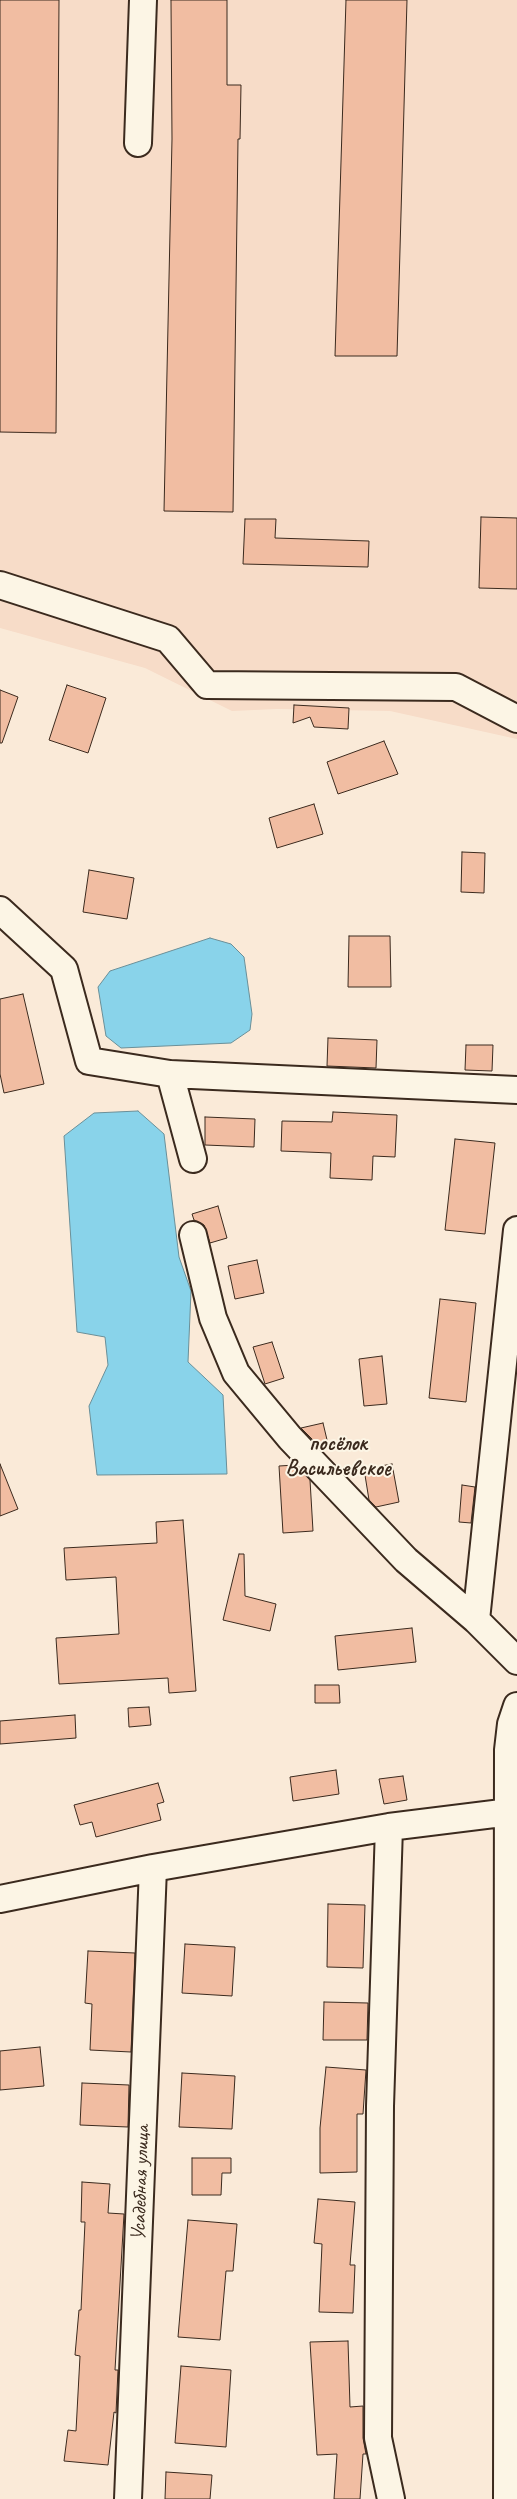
<!DOCTYPE html>
<meta charset="utf-8">
<style>
body{margin:0}
canvas{display:block;background:#faead8}
</style>
<canvas width="517" height="2499"></canvas>
<script>
const g = document.querySelector('canvas').getContext('2d');
g.lineJoin = 'round';
function paint(path, color) { g.fillStyle = color; g.fill(path, 'evenodd'); }
const toPath = rows => new Path2D(rows.map(r => 'M' + r).join(''));
function trace(path, color, width, dash) { g.strokeStyle = color; g.lineWidth = width; g.lineCap = dash ? 'butt' : 'round'; g.setLineDash(dash || []); g.stroke(path); }
function label(font, color, halo, rows, align = 'center') {
  g.font = font + ' Caveat,sans-serif'; g.lineWidth = 4; g.setLineDash([]); g.textBaseline = 'middle'; g.strokeStyle = halo; g.fillStyle = color; for (const [text, x, y, turn = 0] of rows) {
    g.save(); g.translate(x, y); g.rotate((+turn || 0) * Math.PI / 180); g.textAlign = isNaN(turn) ? turn : align; if (halo) g.strokeText(text, 0, 0); g.fillText(text, 0, 0); g.restore();
  }
}
const built = toPath([
 [0,0,517,0,517,739,390,711,277,709,232,711,145,668,0,628]
]);
const water = toPath([
 [210,938,231,944,244,957,252,1014,250,1030,231,1043,121,1048,106,1036,98,987,110,971,210,938],
 [138,1111,164,1134,179,1257,191,1291,188,1362,223,1395,227,1474,97,1475,89,1406,108,1365,105,1337,77,1332,64,1136,94,1113,138,1111]
]);
const building = toPath([
 [0,0,59,0,56,433,0,432,0,0],
 [171,0,227,0,227,85,241,85,240,139,238,139,233,512,164,511,172,139,171,0],
 [346,0,407,0,397,356,335,356,346,0],
 [481,517,517,518,517,589,479,588,481,517],
 [245,519,276,519,275,538,369,541,368,567,243,564,245,519],
 [67,685,106,698,88,753,49,740,67,685],
 [0,690,18,697,2,743,0,743,0,690],
 [294,705,349,708,348,729,314,727,310,717,293,723,294,705],
 [384,741,398,774,338,794,327,762,384,741],
 [314,804,323,834,277,848,269,818,314,804],
 [462,852,485,853,484,893,461,892,462,852],
 [89,870,134,878,127,919,83,912,89,870],
 [349,936,390,936,391,987,348,987,349,936],
 [23,994,44,1084,4,1093,0,1074,0,999,23,994],
 [328,1038,377,1040,376,1068,327,1066,328,1038],
 [466,1045,493,1045,492,1071,465,1070,466,1045],
 [333,1112,397,1115,395,1157,373,1156,372,1180,330,1178,331,1153,281,1151,282,1121,332,1122,333,1112],
 [205,1117,255,1119,254,1147,205,1145,205,1117],
 [455,1139,495,1143,485,1234,445,1230,455,1139],
 [218,1206,227,1238,210,1243,204,1225,194,1220,192,1214,218,1206],
 [257,1260,264,1293,235,1299,228,1266,257,1260],
 [440,1299,476,1303,466,1402,429,1398,440,1299],
 [272,1342,284,1378,265,1384,253,1347,272,1342],
 [382,1356,387,1404,364,1406,359,1359,382,1356],
 [323,1423,328,1444,319,1446,301,1428,323,1423],
 [0,1464,18,1509,0,1516,0,1464],
 [392,1464,399,1502,376,1507,369,1500,364,1469,392,1464],
 [295,1465,310,1480,313,1531,283,1533,279,1466,295,1465],
 [462,1485,475,1487,471,1523,459,1522,462,1485],
 [183,1520,196,1691,169,1693,168,1678,59,1684,56,1638,119,1634,116,1577,66,1580,64,1548,157,1543,156,1522,183,1520],
 [239,1554,244,1554,245,1596,276,1604,270,1631,223,1620,239,1554],
 [412,1628,416,1662,338,1670,335,1636,412,1628],
 [315,1685,339,1685,340,1703,315,1703,315,1685],
 [149,1707,151,1725,129,1727,128,1708,149,1707],
 [75,1715,76,1738,0,1744,0,1721,75,1715],
 [336,1770,339,1794,293,1801,290,1777,336,1770],
 [403,1776,407,1800,384,1804,379,1779,403,1776],
 [158,1783,164,1802,157,1804,161,1820,96,1837,92,1822,80,1825,74,1805,158,1783],
 [328,1904,365,1905,363,1968,327,1967,328,1904],
 [185,1944,235,1947,232,1996,182,1993,185,1944],
 [88,1951,135,1953,131,2052,90,2050,92,2004,85,2003,88,1951],
 [324,2002,368,2003,367,2040,323,2040,324,2002],
 [40,2047,44,2086,0,2090,0,2051,40,2047],
 [326,2067,366,2070,363,2114,357,2114,357,2172,320,2173,320,2128,326,2067],
 [182,2073,235,2076,232,2129,179,2127,182,2073],
 [82,2083,129,2085,128,2127,80,2125,82,2083],
 [192,2158,231,2158,231,2173,222,2173,221,2195,192,2195,192,2158],
 [82,2182,110,2184,108,2213,124,2214,115,2370,118,2370,116,2413,114,2412,108,2465,64,2461,68,2430,76,2431,80,2356,75,2355,79,2310,81,2310,85,2222,81,2222,82,2182],
 [318,2199,355,2202,350,2265,355,2265,353,2313,319,2312,322,2244,314,2243,318,2199],
 [188,2220,237,2224,233,2271,226,2271,220,2340,178,2337,188,2220],
 [348,2341,350,2407,363,2406,363,2438,366,2454,363,2454,360,2499,334,2499,337,2454,317,2455,310,2342,348,2341],
 [181,2366,231,2370,226,2447,175,2443,181,2366],
 [166,2472,212,2475,210,2499,165,2499,166,2472]
]);
const minor = toPath([
 [138,143,143,0],
 [0,585,168,639,207,685,456,687,517,719],
 [0,910,64,969,89,1061,170,1074,517,1090],
 [170,1074,193,1159],
 [193,1235,213,1318,236,1373,290,1438,406,1560,476,1620,517,1661],
 [476,1620,517,1230],
 [389,1827,380,2106,378,2438,391,2499],
 [0,1899,153,1868,389,1827,510,1812],
 [128,2499,153,1868],
 [507,2499,508,1750,511,1724,517,1706]
]);
const streetNames = [
 ["Усадебная улица",141,2183,-88]
];
const neighbourhoodNames = [
 ["посёлок",338,1444],
 ["Васильевское",338,1469]
];
paint(built, '#f7dcc8');
paint(water, '#89d3ea');
trace(water, '#6a8f98', 1);
paint(building, '#f1bda2');
trace(building, '#3b2a1e', 1);
trace(minor, '#3b2a1e', 30);
trace(minor, '#fcf5e5', 26);
label('21px', '#3b2a1e', '#fcf5e5', streetNames);
label('bold 22px', '#3b2a1e', '#fcf5e5', neighbourhoodNames);
</script>
